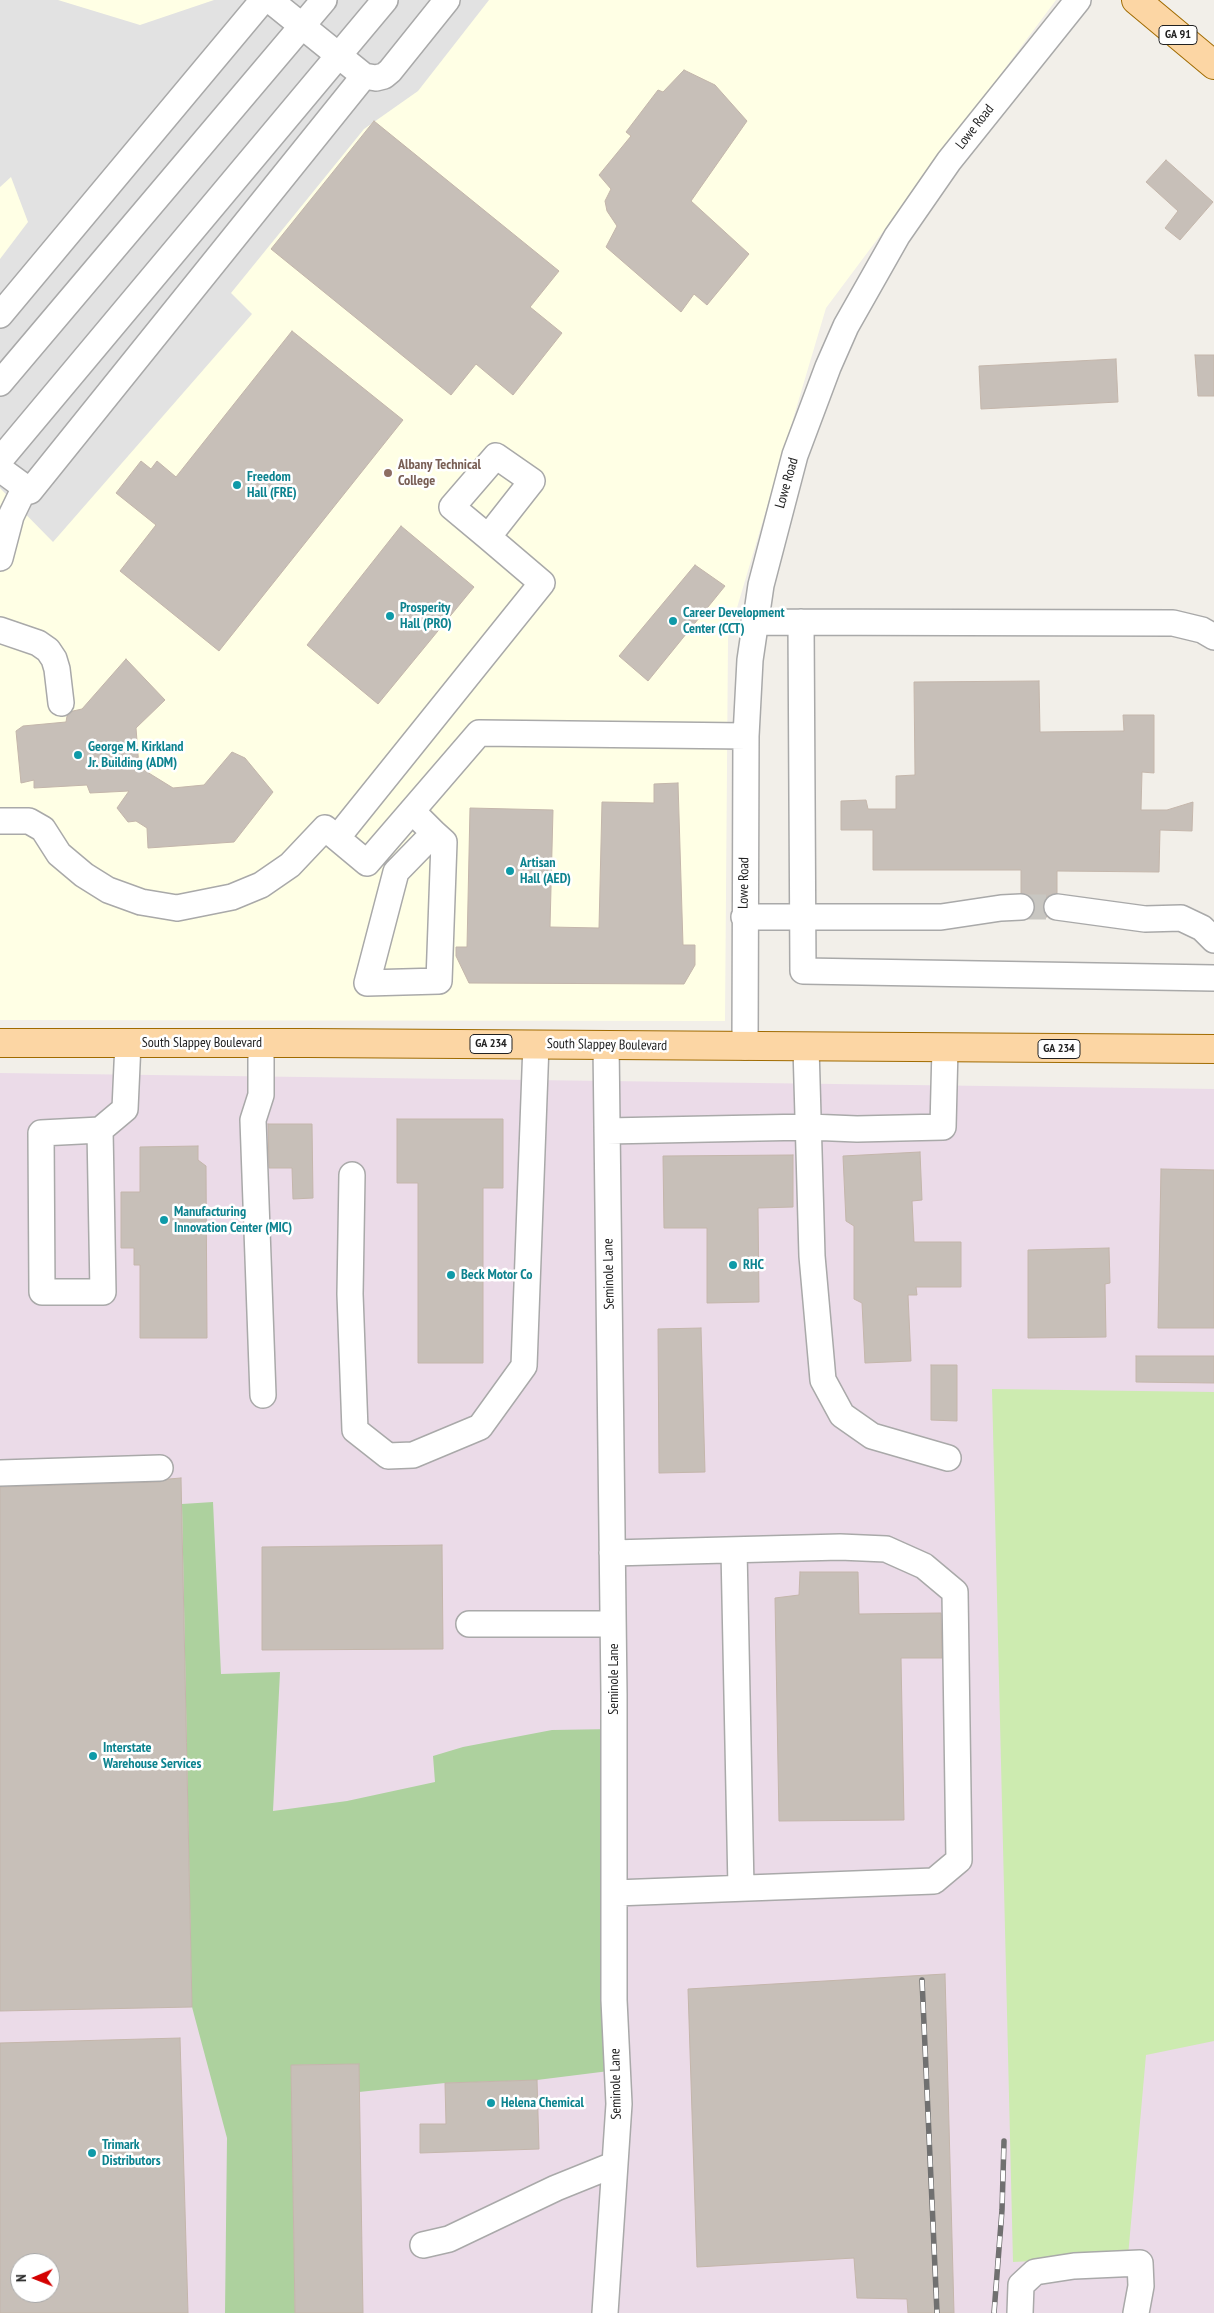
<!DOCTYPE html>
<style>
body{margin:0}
#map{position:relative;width:1214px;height:2313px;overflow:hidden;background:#f2efe9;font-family:"PT Sans Narrow",sans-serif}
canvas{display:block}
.north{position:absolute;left:10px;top:2253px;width:50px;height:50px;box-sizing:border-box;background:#fff;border:1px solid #a7a7a7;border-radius:50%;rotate:269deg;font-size:14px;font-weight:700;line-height:20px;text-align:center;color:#222}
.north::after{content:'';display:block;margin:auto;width:18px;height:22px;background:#d40000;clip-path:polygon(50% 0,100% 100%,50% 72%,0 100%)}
</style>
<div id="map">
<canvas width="1214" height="2313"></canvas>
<div class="north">N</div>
</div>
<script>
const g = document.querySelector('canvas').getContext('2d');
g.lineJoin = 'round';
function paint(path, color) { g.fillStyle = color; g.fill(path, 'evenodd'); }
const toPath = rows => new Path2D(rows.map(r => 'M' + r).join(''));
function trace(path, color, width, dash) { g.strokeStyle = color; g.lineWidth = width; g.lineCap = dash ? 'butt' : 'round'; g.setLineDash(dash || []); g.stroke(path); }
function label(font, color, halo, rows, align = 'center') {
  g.font = font + ' "PT Sans Narrow",sans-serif'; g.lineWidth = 5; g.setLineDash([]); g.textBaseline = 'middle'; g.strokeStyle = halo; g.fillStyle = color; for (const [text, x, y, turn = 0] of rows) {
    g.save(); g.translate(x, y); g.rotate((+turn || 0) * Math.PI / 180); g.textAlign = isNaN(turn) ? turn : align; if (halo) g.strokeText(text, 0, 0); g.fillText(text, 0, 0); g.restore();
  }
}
const industrial = toPath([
 [0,1073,1214,1089,1214,2313,0,2313],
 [20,2263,50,2263,50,2293,20,2293]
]);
const education = toPath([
 [0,0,1056,0,826,308,728,638,725,1021,0,1020]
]);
const grass = toPath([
 [992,1389,1214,1392,1214,2041,1146,2055,1128,2256,1013,2262]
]);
const forest = toPath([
 [213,1502,221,1674,280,1672,273,1811,347,1801,435,1782,433,1756,463,1747,552,1730,614,1729,617,2070,537,2080,445,2083,359,2092,359,2064,291,2065,295,2313,225,2313,227,2138,192,2007,182,1504]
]);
const parking = toPath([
 [0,0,58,0,140,25,214,0,489,0,418,91,364,129,231,293,252,314,53,542,0,488,0,259,28,222,11,177,0,187]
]);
const building = toPath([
 [684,70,715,85,747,121,691,201,749,254,707,305,694,294,681,312,606,247,617,226,607,211,605,201,611,189,599,175,631,136,626,132,658,90,663,92,684,70],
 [374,121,559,271,530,307,562,333,513,395,476,364,451,395,271,249,374,121],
 [1166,160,1213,202,1180,240,1165,228,1178,211,1146,182,1166,160],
 [292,331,403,420,219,651,120,571,156,525,116,493,141,461,151,469,157,461,176,477,292,331],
 [1195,355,1214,355,1214,396,1198,396,1195,355],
 [1116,359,1118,402,981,409,979,366,1116,359],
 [401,526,474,587,378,704,307,645,401,526],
 [695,565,725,586,648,681,619,656,695,565],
 [126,659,165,700,136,728,139,767,173,788,204,785,232,752,245,758,273,792,234,842,148,848,147,828,136,821,128,822,117,808,129,791,90,793,87,785,34,788,34,780,21,783,16,731,23,726,66,722,67,716,73,711,82,709,126,659],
 [1039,681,1040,732,1124,731,1123,715,1154,715,1154,773,1142,772,1141,810,1167,810,1193,802,1192,831,1160,830,1159,872,1057,871,1057,893,1046,898,1043,905,1044,912,1047,917,1031,917,1035,906,1033,899,1021,893,1021,870,873,870,873,830,841,830,841,801,866,800,868,809,896,809,896,776,915,775,914,682,1039,681],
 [678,783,683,945,695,945,695,965,684,984,469,983,456,956,456,947,467,947,470,808,553,810,550,927,599,928,602,802,654,803,654,784,678,783],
 [397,1119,503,1119,503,1188,483,1188,483,1363,418,1363,418,1183,397,1183,397,1119],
 [268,1124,312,1124,313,1198,293,1199,292,1168,269,1168,268,1124],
 [198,1146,198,1160,206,1166,207,1338,140,1338,140,1265,134,1265,134,1248,121,1248,121,1192,140,1192,140,1147,198,1146],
 [920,1152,922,1200,912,1201,914,1242,961,1242,961,1287,916,1287,917,1295,908,1295,911,1361,865,1363,862,1303,854,1299,854,1226,846,1221,843,1156,920,1152],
 [793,1155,793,1207,758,1208,759,1302,707,1303,707,1228,664,1228,663,1156,793,1155],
 [1161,1169,1214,1170,1214,1328,1158,1328,1161,1169],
 [1109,1248,1110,1283,1105,1284,1106,1337,1028,1338,1028,1250,1109,1248],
 [701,1328,705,1472,659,1473,658,1329,701,1328],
 [1136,1356,1214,1356,1214,1383,1136,1382,1136,1356],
 [931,1365,957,1365,957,1421,931,1420,931,1365],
 [181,1478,192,2007,0,2011,0,1487,160,1482,169,1479,181,1478],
 [442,1545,443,1649,262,1650,262,1547,442,1545],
 [800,1572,858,1572,859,1614,941,1613,942,1658,901,1658,904,1820,779,1821,775,1598,799,1595,800,1572],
 [945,1974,954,2313,908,2313,907,2299,857,2298,854,2258,697,2267,688,1989,945,1974],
 [180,2038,188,2313,0,2313,0,2043,180,2038],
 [20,2263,50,2263,50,2293,20,2293,20,2263],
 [359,2064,363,2313,295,2313,291,2065,359,2064],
 [537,2080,539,2149,420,2153,420,2124,446,2124,445,2083,537,2080]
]);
const minorTunnel = toPath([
 [1021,907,1057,907]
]);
const minor = toPath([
 [270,0,364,76,376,78,384,76,390,71,447,0],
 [0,315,263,0],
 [0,383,324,0],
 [0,460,385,0],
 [0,469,30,491,364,76],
 [0,558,11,516,25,487],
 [754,622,1173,623,1202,630,1214,637],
 [801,622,803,971,1214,978],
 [0,630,38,643,48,650,54,659,57,669,61,703],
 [412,811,434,833,444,842,439,981,367,983,396,872,434,833],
 [0,821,29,821,43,829,59,854,84,875,108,890,141,902,177,908,232,897,261,885,290,865,325,828,367,863,479,733,746,736],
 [337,838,542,583,488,537,452,507,496,456,532,481,488,537],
 [1057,907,1145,919,1181,918,1202,928,1214,940],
 [744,917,941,917,1001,908,1021,907],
 [261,1043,261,1095,253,1120,263,1395],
 [745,1047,746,736,750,660,761,585,795,455,828,367,846,326,897,236,949,161,1078,0],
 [806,1047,812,1256,823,1380,842,1415,872,1436,948,1458],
 [100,1130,103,1292,42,1292,41,1133,100,1130,125,1109,128,1043],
 [607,1131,809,1127,857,1129,943,1127,945,1048],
 [352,1175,350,1294,355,1430,388,1456,413,1455,480,1427,524,1366,536,1044],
 [0,1473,160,1468],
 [734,1550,741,1888],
 [612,1553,840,1547,886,1549,924,1566,955,1592,959,1860,934,1881,615,1893],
 [469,1624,613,1624],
 [423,2245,449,2239,556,2188,613,2165],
 [605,2313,619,2104,614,2000,614,1694,606,1044],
 [1020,2313,1021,2285,1035,2272,1074,2266,1140,2263,1141,2286,1136,2313]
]);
const major = toPath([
 [1136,0,1214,65],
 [0,1043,308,1043,1214,1049]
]);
const rail = toPath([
 [922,1980,937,2313],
 [994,2313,1002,2210,1004,2141]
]);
const markers = [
 [388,473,5,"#8d6e63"],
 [237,485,5,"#0f9aa8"],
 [390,616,5,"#0f9aa8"],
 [673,621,5,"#0f9aa8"],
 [78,755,5,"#0f9aa8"],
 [510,871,5,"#0f9aa8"],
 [164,1220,5,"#0f9aa8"],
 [733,1265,5,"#0f9aa8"],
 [451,1275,5,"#0f9aa8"],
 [93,1756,5,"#0f9aa8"],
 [491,2103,5,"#0f9aa8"],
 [92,2153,5,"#0f9aa8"]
];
const shields = [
 [1178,35,38],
 [491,1044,42],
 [1059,1049,42]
];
const shieldNames = [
 ["GA 91",1178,35],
 ["GA 234",491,1044],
 ["GA 234",1059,1049]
];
const streetNames = [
 ["Lowe Road",975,127,-52],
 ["Lowe Road",787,483,-74],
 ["Lowe Road",744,883,-89],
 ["South Slappey Boulevard",202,1043],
 ["South Slappey Boulevard",607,1045,1],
 ["Seminole Lane",609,1274,-91],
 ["Seminole Lane",614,1679,-90],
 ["Seminole Lane",616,2084,-91]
];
const educationNames = [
 ["Albany Technical",398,465],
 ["College",398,481]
];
const cultureNames = [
 ["Freedom",247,477],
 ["Hall (FRE)",247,493],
 ["Prosperity",400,608],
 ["Hall (PRO)",400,624],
 ["Career Development",683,613],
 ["Center (CCT)",683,629],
 ["George M. Kirkland",88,747],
 ["Jr. Building (ADM)",88,763],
 ["Artisan",520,863],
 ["Hall (AED)",520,879],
 ["Manufacturing",174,1212],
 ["Innovation Center (MIC)",174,1228],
 ["RHC",743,1265],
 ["Beck Motor Co",461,1275],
 ["Interstate",103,1748],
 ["Warehouse Services",103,1764],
 ["Helena Chemical",501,2103],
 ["Trimark",102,2145],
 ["Distributors",102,2161]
];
paint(industrial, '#ebdbe8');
paint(education, '#ffffe5');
paint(grass, '#cdebb0');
paint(forest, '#add19e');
paint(parking, '#e2e2e2');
paint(building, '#c7bfb8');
trace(building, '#c4b6ab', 1);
trace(minorTunnel, '#c8c6c1', 25, [25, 12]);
trace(minor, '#a9a9a9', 28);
trace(major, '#a06b00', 30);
trace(minor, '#fff', 25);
trace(major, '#fcd6a4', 28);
trace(rail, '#707070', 5.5);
trace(rail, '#fff', 4, [11]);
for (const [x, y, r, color] of markers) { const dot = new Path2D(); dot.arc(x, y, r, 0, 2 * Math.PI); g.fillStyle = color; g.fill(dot); trace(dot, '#fff', 2); }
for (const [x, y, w] of shields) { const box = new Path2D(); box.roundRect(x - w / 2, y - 9.5, w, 19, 4); g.fillStyle = '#fff'; g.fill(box); trace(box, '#222', 1); }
label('bold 12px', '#222', null, shieldNames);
label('14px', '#222', '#fff', streetNames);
label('bold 14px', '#785e54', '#fff', educationNames, 'left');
label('bold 14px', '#0d838f', '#fff', cultureNames, 'left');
</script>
